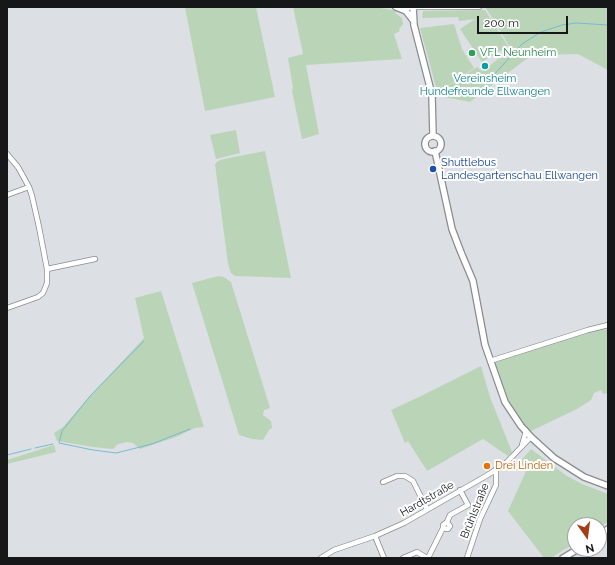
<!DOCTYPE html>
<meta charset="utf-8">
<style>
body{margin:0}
#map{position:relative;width:615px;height:565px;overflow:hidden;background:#dce0e4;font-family:Raleway,sans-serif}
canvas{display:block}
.frame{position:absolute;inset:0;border:8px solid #161719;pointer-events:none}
.north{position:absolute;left:567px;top:517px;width:40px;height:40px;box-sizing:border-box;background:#fff;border:1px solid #a2a2a3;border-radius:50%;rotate:166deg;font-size:11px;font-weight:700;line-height:16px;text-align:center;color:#161719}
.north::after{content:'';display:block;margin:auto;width:14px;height:18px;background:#a33c18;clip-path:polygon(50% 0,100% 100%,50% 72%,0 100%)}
.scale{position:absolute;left:477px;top:16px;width:91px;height:18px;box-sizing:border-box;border:2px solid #161719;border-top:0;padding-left:5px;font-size:12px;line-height:14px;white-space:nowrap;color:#161719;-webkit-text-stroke:3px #fff;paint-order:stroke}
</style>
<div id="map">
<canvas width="615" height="565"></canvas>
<div class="frame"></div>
<div class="north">N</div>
<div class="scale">200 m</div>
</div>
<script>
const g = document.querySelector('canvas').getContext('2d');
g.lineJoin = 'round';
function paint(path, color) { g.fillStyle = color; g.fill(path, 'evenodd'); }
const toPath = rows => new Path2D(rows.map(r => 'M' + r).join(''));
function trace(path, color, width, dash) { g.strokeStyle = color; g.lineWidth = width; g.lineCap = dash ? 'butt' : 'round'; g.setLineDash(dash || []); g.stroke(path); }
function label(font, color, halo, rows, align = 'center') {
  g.font = font + ' Raleway,sans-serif'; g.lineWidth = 4; g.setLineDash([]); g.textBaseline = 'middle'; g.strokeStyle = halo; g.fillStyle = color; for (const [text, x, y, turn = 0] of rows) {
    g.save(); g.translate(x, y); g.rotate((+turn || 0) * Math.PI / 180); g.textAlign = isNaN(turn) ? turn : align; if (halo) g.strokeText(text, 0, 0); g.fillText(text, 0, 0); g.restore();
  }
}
const green = toPath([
 [185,7,256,7,275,97,205,111],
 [293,7,381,8,397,11,395,13,402,18,403,24,399,29,400,31,394,34,402,59,306,65,319,134,302,139,292,91,293,88,288,58,303,54],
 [485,7,608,7,608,70,578,54,541,55,542,52,540,50,529,57,470,102,444,97,443,89,477,67,482,71,497,60,509,46,495,22],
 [485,10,508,46,482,62,460,29,475,19,459,21,458,17,422,18,423,11],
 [454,24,462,49,474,68,441,90,436,87,420,28],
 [236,130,240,153,216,159,210,135],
 [265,151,274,194,291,278,235,276,231,273,228,264,215,164,218,161,224,159],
 [218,276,224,277,231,282,270,408,264,410,263,415,271,421,272,428,269,430,263,440,252,439,239,435,192,283],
 [161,291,204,427,195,428,176,437,140,449,133,443,127,442,118,444,113,449,93,447,57,441,54,433,63,427,88,398,144,338,135,298],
 [608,327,608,393,603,394,601,390,594,393,591,400,577,409,531,431,529,431,523,426,507,400,493,366,495,362,590,331],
 [481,366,490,397,512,452,508,456,483,439,427,471,408,441,405,443,391,410,421,396],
 [54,445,56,452,7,464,7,460],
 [531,449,567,476,582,484,608,494,608,522,599,528,599,525,575,525,575,543,551,558,544,558,508,511,527,469,519,463]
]);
const stream = toPath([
 [492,77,522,44,541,32,562,25,576,23,608,25],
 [485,82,489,79],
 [144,341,91,395,62,431,59,443,93,450,116,453,152,444,190,429],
 [35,448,53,444],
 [7,455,31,449]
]);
const minor = toPath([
 [413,7,479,7],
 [7,154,18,167,29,187,32,196,39,227,47,269,47,283,43,293,38,297,7,308],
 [7,195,29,187],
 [47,269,95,259],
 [490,361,588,330,608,325],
 [522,445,526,431],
 [383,482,397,476,405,476,413,481,427,509],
 [443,528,448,529,450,526,447,522],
 [375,536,384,558],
 [321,558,334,550,375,536,404,523,486,476,505,464,531,437],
 [403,558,417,552,427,558],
 [428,558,443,528,443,525,447,522,450,515,468,505,460,490],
 [467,558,480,519,496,485,496,469]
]);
const major = toPath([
 [396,7,406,11,413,20],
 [407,7,413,7,414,25,432,95,433,136],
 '425 144a8 8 0 1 1 16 0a8 8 0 1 1-16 0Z',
 [435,151,452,229,460,250,473,281,485,345,505,402,521,426,531,437,554,458,584,477,608,486],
 [599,535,608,529],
 [563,558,578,549]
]);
const markers = [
 [472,53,4,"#2e9e5b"],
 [485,66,4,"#0f9aa8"],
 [433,169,4,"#1a4fb4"],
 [487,466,4,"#e8710a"]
];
const leisureNames = [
 ["VFL Neunheim",480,53]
];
const cultureNames = [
 ["Vereinsheim",485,79],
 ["Hundefreunde Ellwangen",485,92]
];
const transitNames = [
 ["Shuttlebus",441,163],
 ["Landesgartenschau Ellwangen",441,176]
];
const foodNames = [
 ["Drei Linden",495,466]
];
const streetNames = [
 ["Hardtstraße",427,499,-30],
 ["Brühlstraße",475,511,-68]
];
paint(green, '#bad4b8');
trace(stream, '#77bbd0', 1);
trace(minor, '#888c90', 6);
trace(major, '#888c90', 8);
trace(minor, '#fff', 4.5);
trace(major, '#fff', 5.5);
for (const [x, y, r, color] of markers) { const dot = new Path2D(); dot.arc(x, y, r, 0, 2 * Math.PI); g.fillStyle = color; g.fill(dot); trace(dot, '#fff', 1.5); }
label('11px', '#27864d', '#fff', leisureNames, 'left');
label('11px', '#0d838f', '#fff', cultureNames);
label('11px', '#164399', '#fff', transitNames, 'left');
label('11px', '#c56008', '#fff', foodNames, 'left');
label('11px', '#161719', '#fff', streetNames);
</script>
